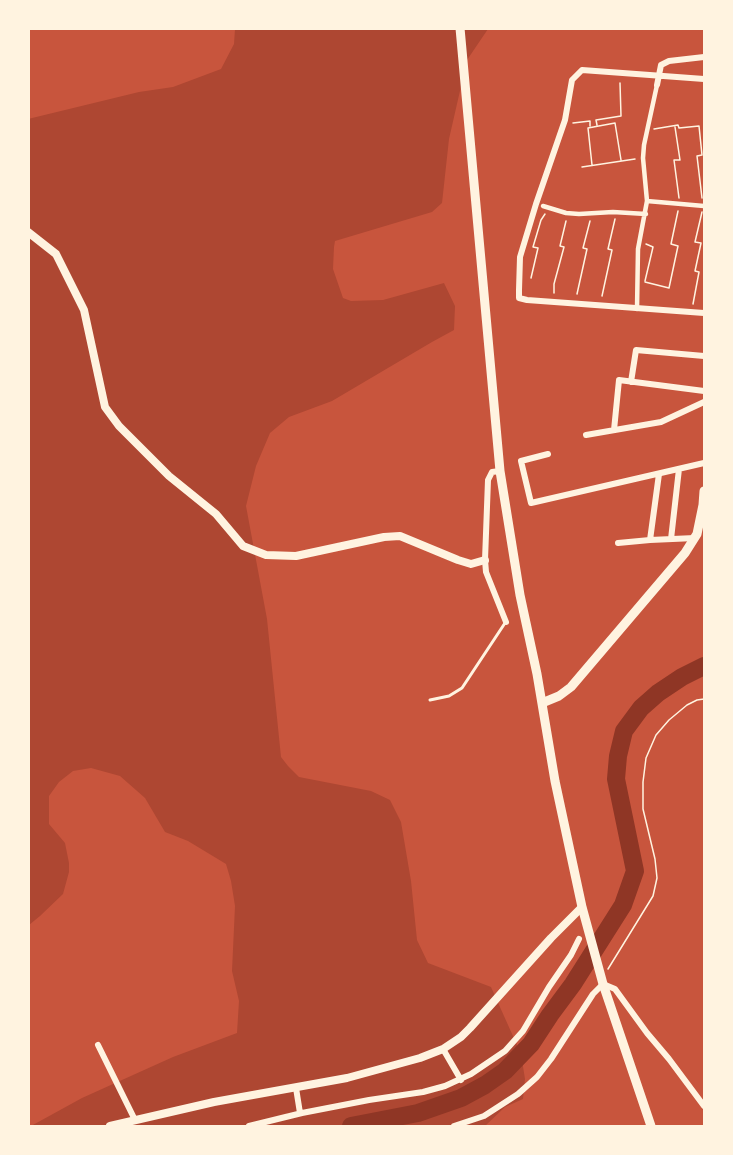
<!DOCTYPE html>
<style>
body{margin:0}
#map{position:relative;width:733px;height:1155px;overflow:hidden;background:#c8553d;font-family:"Alegreya Sans",sans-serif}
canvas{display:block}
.frame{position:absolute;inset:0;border:30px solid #fff3e0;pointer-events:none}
</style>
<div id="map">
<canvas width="733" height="1155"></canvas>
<div class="frame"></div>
</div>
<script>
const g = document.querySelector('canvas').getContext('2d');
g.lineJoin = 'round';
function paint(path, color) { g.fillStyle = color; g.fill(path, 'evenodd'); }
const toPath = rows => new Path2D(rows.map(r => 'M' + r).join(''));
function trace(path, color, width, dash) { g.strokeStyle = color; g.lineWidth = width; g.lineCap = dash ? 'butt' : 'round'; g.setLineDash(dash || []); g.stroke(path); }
const green = toPath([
 [235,29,488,29,467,60,449,139,442,203,432,212,335,241,334,247,333,269,343,298,351,301,383,300,444,283,455,306,454,330,432,342,332,401,289,417,270,433,256,466,246,506,267,619,281,757,288,766,299,777,371,791,390,800,401,822,411,881,417,940,428,963,491,987,521,1054,525,1079,523,1099,505,1107,485,1126,31,1126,82,1098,173,1057,237,1033,239,1001,232,971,235,906,231,881,226,864,188,841,165,832,145,798,120,776,91,768,73,771,59,782,49,796,49,824,65,843,69,863,69,872,63,894,40,916,29,925,28,119,139,92,173,87,221,69,234,44]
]);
const river = toPath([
 [351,1126,418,1113,461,1098,485,1085,505,1071,531,1044,550,1015,573,984,623,905,635,871,616,779,618,756,624,731,641,708,658,693,682,677,704,666]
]);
const path = toPath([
 [573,123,590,121,590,126],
 [597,125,596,120,621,116,620,83],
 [675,127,680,160,674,160,679,198],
 [654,129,678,125,679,128,699,126,702,155,697,156,702,198],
 [592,165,588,128,615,123,621,160],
 [582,167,635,159],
 [531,278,538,248,533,247,541,220,545,214],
 [645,281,653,247,646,244],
 [645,282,669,288,678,246,671,244,678,211],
 [554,293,554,284,564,247,560,246,566,221],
 [577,294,587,249,583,248,590,221],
 [602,296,612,250,608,249,615,219],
 [693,304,699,272,695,271,701,243,695,242,702,212],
 [608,969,653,896,657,878,655,859,643,809,643,782,646,758,656,735,669,720,687,705,697,700,704,699,704,700]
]);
const service = toPath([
 [430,700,449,696,462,688,505,623]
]);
const pedestrian = toPath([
 [647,201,704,206],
 [543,206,566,213,579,214,613,212,646,214],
 [637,309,638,249,647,201,643,158,644,145,657,85]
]);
const minor = toPath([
 [704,79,582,70,572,80,565,120,536,204,520,257,519,290,519,298,527,300,704,313],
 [657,85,661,65,669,61,704,57],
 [631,382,636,350,704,356],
 [614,430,619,380,704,391],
 [586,435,661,422,704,402],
 [548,454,521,461,531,503,704,463],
 [500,471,492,472,488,480,485,560,486,572,506,622],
 [671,539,679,469],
 [650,540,659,474],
 [618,543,650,540,695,538],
 [98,1045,135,1120],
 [443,1049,461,1080],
 [296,1088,300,1113],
 [249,1126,302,1113,369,1100,423,1092,445,1086,471,1074,505,1051,523,1031,549,987,571,955,579,939],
 [454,1126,484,1116,518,1094,537,1077,551,1059,593,994,603,984,615,989,647,1033,669,1059,704,1106]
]);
const tertiary = toPath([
 [28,232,56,254,84,310,105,407,119,426,169,476,216,514,243,546,266,555,296,556,384,537,400,536,458,560,471,564,485,560]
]);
const secondary = toPath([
 [110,1126,214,1102,347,1078,420,1058,443,1049,461,1037,470,1028,551,938,582,907]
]);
const primary = toPath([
 [460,28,500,471,520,595,537,674,555,781,582,907,603,984,651,1126],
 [542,703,559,696,571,687,685,553,697,534,703,505,704,491]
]);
paint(green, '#ae4732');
trace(river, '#8f3625', 18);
trace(path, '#fff3e0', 1.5);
trace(service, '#fff3e0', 3);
trace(pedestrian, '#fff3e0', 4.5);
trace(minor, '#fff3e0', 6);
trace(tertiary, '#fff3e0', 8);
trace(secondary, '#fff3e0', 8);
trace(primary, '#fff3e0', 9);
</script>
